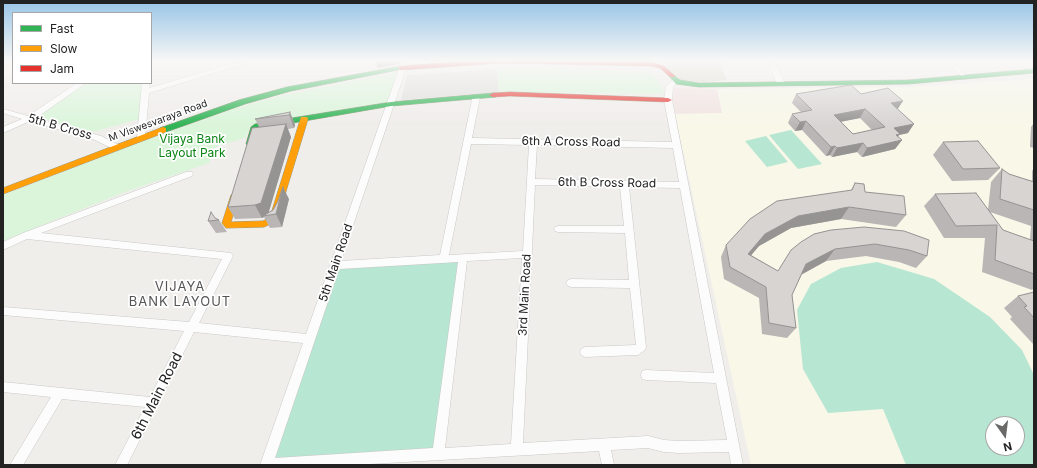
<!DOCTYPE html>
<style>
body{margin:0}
#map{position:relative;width:1037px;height:468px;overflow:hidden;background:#f0eeeb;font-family:Inter,sans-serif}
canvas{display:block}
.frame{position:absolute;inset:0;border:4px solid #222;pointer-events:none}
.legend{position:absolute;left:12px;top:12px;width:140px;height:72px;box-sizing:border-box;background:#fff;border:1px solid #a7a7a7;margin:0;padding:5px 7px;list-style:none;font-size:12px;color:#222}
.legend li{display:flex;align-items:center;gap:8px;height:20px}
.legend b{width:20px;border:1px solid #a7a7a7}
.north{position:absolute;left:985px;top:416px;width:40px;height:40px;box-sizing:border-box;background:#fff;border:1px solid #a7a7a7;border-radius:50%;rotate:166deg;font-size:11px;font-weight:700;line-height:16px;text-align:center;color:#222}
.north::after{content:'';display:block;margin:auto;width:14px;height:18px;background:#6a6968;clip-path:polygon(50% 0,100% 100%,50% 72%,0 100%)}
</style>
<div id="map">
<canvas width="1037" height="468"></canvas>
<div class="frame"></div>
<ul class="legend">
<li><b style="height:5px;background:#30b455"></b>Fast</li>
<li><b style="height:5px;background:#ff9f0a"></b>Slow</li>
<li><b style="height:5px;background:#e5322d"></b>Jam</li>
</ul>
<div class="north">N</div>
</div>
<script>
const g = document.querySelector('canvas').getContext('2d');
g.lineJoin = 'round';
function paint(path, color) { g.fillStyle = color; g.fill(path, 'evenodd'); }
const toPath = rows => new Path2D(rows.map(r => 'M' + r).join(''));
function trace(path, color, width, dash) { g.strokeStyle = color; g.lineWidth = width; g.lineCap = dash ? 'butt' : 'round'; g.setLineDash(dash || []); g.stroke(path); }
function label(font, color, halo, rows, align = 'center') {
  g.font = font + ' Inter,sans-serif'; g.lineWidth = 3.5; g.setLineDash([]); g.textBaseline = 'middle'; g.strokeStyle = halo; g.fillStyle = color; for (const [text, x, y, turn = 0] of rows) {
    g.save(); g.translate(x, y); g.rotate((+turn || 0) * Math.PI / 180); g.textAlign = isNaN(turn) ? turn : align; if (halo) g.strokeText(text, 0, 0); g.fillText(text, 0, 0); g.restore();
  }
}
const commercial = toPath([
 [671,88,717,89,723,113,675,114]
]);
const education = toPath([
 [1034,79,1034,465,751,465,675,114,722,113,717,89,906,87],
 [993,424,1017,424,1017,448,993,448]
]);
const religious = toPath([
 [497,69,499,92,401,100,407,75]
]);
const construction = toPath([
 [664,60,726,60,721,66,727,80,704,82,678,80,668,70]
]);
const park = toPath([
 [536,68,646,72,656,77,662,86,664,94,499,92,497,69],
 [398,72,389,102,252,125,245,138,215,147,209,163,122,193,3,241,3,195,146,140,236,108,280,96],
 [82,83,146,83,143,118,85,134,30,118]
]);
const pitch = toPath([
 [791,130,822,164,798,169,769,135],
 [766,136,788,162,767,167,745,141],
 [463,257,438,454,266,464,335,265],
 [877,262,934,279,990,317,1022,350,1034,375,1034,465,906,465,883,409,828,413,803,369,797,310,811,284,841,268],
 [993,424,1017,424,1017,448,993,448]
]);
const street = toPath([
 [244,60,256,60,149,93,145,138,141,141,138,140,137,138,142,83,150,83,149,88,244,60],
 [402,60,409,60,341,261,440,255,473,95,479,95,480,97,472,138,672,142,664,100,666,86,673,79,677,79,679,81,673,87,672,100,743,465,731,465,729,452,679,453,664,452,648,448,611,450,614,465,602,465,599,451,352,465,260,465,303,343,194,332,127,465,115,465,145,407,62,399,23,465,10,465,51,397,3,392,3,382,150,397,184,331,3,315,3,307,189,322,222,259,27,239,3,250,3,242,23,233,186,172,192,172,193,174,192,176,41,233,231,253,233,256,199,323,306,334,402,60],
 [471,144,529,145,523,251,449,255,471,144],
 [537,145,673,148,679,182,535,179,537,145],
 [535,185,620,187,624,226,558,226,555,227,554,229,555,231,558,232,625,233,629,280,571,279,568,280,566,283,568,286,571,287,630,288,636,345,585,347,581,349,580,352,581,355,585,357,638,355,645,350,646,347,629,187,680,188,714,373,646,370,642,371,641,375,642,379,646,380,716,383,727,440,679,441,664,440,648,436,523,443,535,185],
 [522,258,511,444,445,448,467,261,522,258],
 [458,262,433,448,275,458,339,269,458,262],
 [767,60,774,60,785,84,784,86,781,86,777,84,767,60],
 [947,60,954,60,967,77,967,79,963,79,947,60],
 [3,61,13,63,13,67,3,65,3,61],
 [77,83,86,83,36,118,101,136,119,145,120,147,119,149,113,149,95,140,30,121,3,133,3,127,22,119,3,113,3,109,28,116,77,83]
]);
const fast = toPath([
 [401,66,404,68,403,69,291,91,245,104,166,132,160,132,159,130,160,128,239,100,287,87,401,66],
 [1034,69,1034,73,908,84,699,87,676,84,669,76,672,74,680,80,699,83,908,80,1034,69],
 [493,93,496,93,496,97,391,106,258,129,253,146,250,147,246,144,251,127,255,124,391,102,493,93]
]);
const slow = toPath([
 [301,117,307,117,308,119,277,221,264,227,226,228,222,223,231,195,235,192,239,195,231,222,263,221,270,217,301,117],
 [163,127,166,128,166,132,3,194,3,188,163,127]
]);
const jam = toPath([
 [480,60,651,62,664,66,675,76,674,77,670,77,660,68,651,66,500,63,401,70,398,68,401,66,480,60],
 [510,92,668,98,672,100,668,102,510,96,493,97,489,95,493,93,510,92]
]);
const wall = toPath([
 [796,94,861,94,897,109,908,133,899,135,898,137,902,140,895,149,862,157,857,152,832,157,830,155,826,156,802,130,795,131,788,123,792,114,801,112,792,103],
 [860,118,872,130,853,134,840,122],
 [290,112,295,125,294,128,288,129,291,137,268,213,273,210,289,199,282,227,270,228,264,217,262,218,235,219,228,207,259,127,255,119],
 [1034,123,1034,148,1030,147,1031,127],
 [943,142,1000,168,988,180,952,181,933,155],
 [1034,168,1034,288,1032,290,982,272,985,238,944,238,924,206,935,194,988,210,991,182,1002,169,1009,174,1032,181,1032,171],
 [990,212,1031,226,1030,240,1003,230],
 [855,183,865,192,906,215,896,227,841,219,791,228,759,246,751,255,778,271,864,227,927,256,916,268,899,262,866,256,826,261,802,274,792,295,796,328,787,338,762,334,759,298,724,279,721,257,726,245,851,190],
 [215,218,219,220,227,232,216,233,208,221],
 [1034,292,1034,345,1010,319,1012,317,1004,308,1018,296]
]);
const shadedWall = toPath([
 [380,60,400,60,399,64,377,68,376,61],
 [903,101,897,110,891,103],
 [865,109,860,118,829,124,834,115],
 [290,112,295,125,294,128,289,115],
 [806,121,802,130,795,131,800,122],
 [286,124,291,137,268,215,263,216,264,217,262,218,255,205],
 [914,124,908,133,899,135,895,142,902,140,895,149,862,157,867,148,894,128],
 [863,143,857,152,832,157,837,148],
 [835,146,830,155,826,156,831,147],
 [283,187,289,199,282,227,276,214],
 [849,207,841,219,791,228,759,246,742,266,748,254,765,234,798,216],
 [835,249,826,261,799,276,806,264]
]);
const building = toPath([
 [851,85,861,94,888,88,903,101,891,103,914,124,894,128,900,134,896,135,902,140,867,148,863,143,837,148,835,146,831,147,806,121,800,122,792,114,812,110,796,94,851,85],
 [865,109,885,127,853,134,834,115,865,109],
 [290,112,289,115,255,119,290,112],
 [286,124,261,203,255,205,228,207,252,128,286,124],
 [978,141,1000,168,963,169,943,142,978,141],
 [1002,169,1009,174,1034,182,1034,210,1000,199,1002,169],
 [855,183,864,184,865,192,904,196,906,215,849,207,798,216,765,234,748,254,778,271,791,250,801,242,814,234,831,230,864,227,904,231,929,240,927,256,909,250,875,244,835,249,806,264,792,295,796,328,769,323,766,287,730,267,726,245,750,219,777,201,852,190,855,183],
 [283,187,276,214,263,216,273,210,278,201,283,187],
 [976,193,1003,230,1034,241,1034,274,995,260,997,225,956,226,935,194,976,193],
 [211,212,215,218,219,220,208,221,211,212],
 [1034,292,1034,318,1024,307,1027,306,1018,296,1034,292]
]);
const farStreetnames = [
 ["M Viswesvaraya Road",158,121,-20]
];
const streetNames = [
 ["5th B Cross",60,127,16],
 ["6th A Cross Road",571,142,1],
 ["6th B Cross Road",607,183,1],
 ["5th Main Road",336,263,-71],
 ["3rd Main Road",525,295,-87]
];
const parkNames = [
 ["Vijaya Bank",192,139],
 ["Layout Park",192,153]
];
const neighbourhoodNames = [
 ["VIJAYA",180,287],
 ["BANK LAYOUT",180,302]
];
const nearStreetnames = [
 ["6th Main Road",157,396,-63]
];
paint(commercial, '#f1e3e1');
paint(education, '#f8f7e8');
paint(religious, '#dededc');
paint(construction, '#d9d9cd');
paint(park, '#daf5da');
paint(pitch, '#b7e6d2');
trace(street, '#c9c8c7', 1);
trace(fast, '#999a82', 1);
trace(slow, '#999a82', 1);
trace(jam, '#999a82', 1);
paint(street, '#fdfcfc');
paint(fast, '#30b455');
paint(slow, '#ff9f0a');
paint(jam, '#e5322d');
paint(wall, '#b9b6b5');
paint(shadedWall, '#969493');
paint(building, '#d7d4d2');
trace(building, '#969493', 1);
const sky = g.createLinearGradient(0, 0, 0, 126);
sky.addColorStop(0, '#97c4e6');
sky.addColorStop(0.48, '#f8f7f6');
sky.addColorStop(1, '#f8f7f600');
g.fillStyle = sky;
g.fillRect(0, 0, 1037, 126);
label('10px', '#222', '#fff', farStreetnames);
label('12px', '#222', '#fff', streetNames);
label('12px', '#0c8416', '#fff', parkNames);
g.letterSpacing = '1px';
label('13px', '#555', '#fff', neighbourhoodNames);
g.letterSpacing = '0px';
label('14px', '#222', '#fff', nearStreetnames);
</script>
